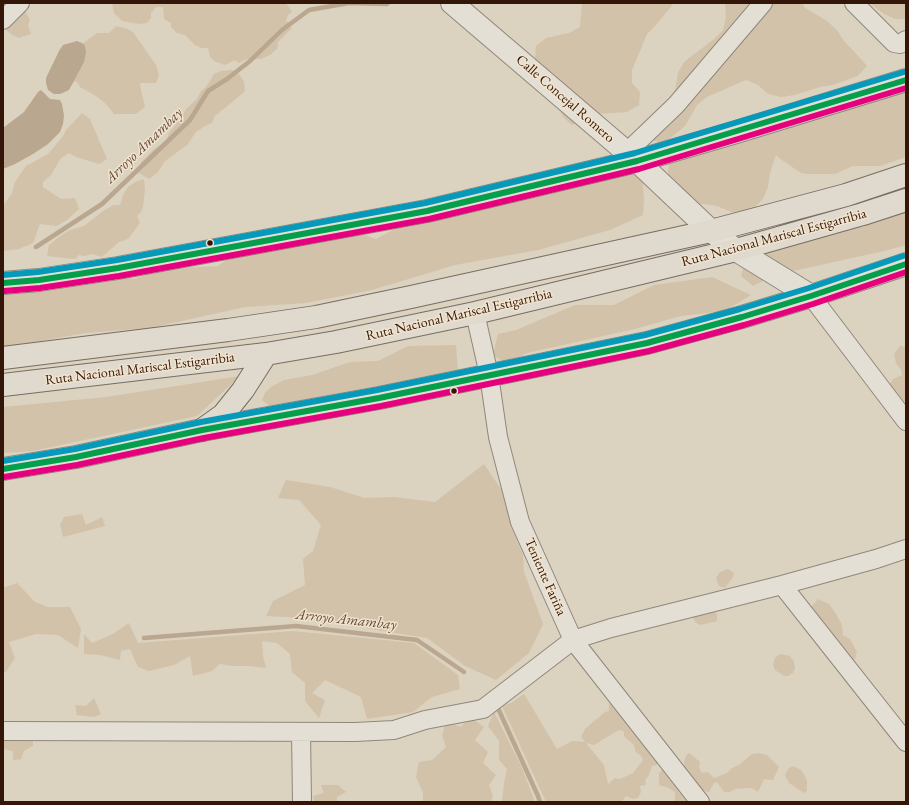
<!DOCTYPE html>
<meta charset="utf-8">
<style>
body{margin:0}
#map{position:relative;width:909px;height:805px;overflow:hidden;background:#dcd2c0;font-family:"EB Garamond",serif}
canvas{display:block}
.frame{position:absolute;inset:0;border:4px solid #341608;pointer-events:none}
</style>
<div id="map">
<canvas width="909" height="805"></canvas>
<div class="frame"></div>
</div>
<script>
const g = document.querySelector('canvas').getContext('2d');
g.lineJoin = 'round';
function paint(path, color) { g.fillStyle = color; g.fill(path, 'evenodd'); }
const toPath = rows => new Path2D(rows.map(r => 'M' + r).join(''));
function trace(path, color, width, dash) { g.strokeStyle = color; g.lineWidth = width; g.lineCap = dash ? 'butt' : 'round'; g.setLineDash(dash || []); g.stroke(path); }
function label(font, color, halo, rows, align = 'center') {
  g.font = font + ' "EB Garamond",serif'; g.lineWidth = 3; g.setLineDash([]); g.textBaseline = 'middle'; g.strokeStyle = halo; g.fillStyle = color; for (const [text, x, y, turn = 0] of rows) {
    g.save(); g.translate(x, y); g.rotate((+turn || 0) * Math.PI / 180); g.textAlign = isNaN(turn) ? turn : align; if (halo) g.strokeText(text, 0, 0); g.fillText(text, 0, 0); g.restore();
  }
}
const green = toPath([
 [4,3,16,3,19,4,25,11,30,20,28,25,31,34,19,38,12,35,3,27,3,4],
 [112,3,286,3,292,12,288,15,286,20,292,28,278,42,277,49,270,55,261,59,247,59,239,63,235,60,225,65,214,61,210,57,208,48,201,48,195,45,185,35,177,33,171,27,171,23,164,19,163,7,156,7,151,13,151,18,147,23,139,24,122,21,114,13],
 [582,3,674,3,656,25,647,34,632,70,632,83,640,92,639,105,627,112,596,114,572,125,563,117,557,105,551,80,545,67,535,59,536,46,546,38,569,33,580,27],
 [725,3,803,3,804,7,827,21,837,30,844,41,862,60,867,66,858,76,833,85,820,87,795,95,781,97,768,94,758,85,746,80,707,97,697,105,685,126,663,144,650,139,674,97,678,73,684,62,714,39,723,30,726,17],
 [869,3,906,3,906,19,895,19,884,14],
 [116,26,125,28,133,32,156,65,159,75,156,83,140,83,141,90,145,107,136,114,114,114,106,104,96,96,80,87,78,83,72,80,82,44,97,33,109,33],
 [232,70,240,75,244,82,245,91,242,94,215,116,212,123,205,126,196,132,187,145,165,161,158,172,149,179,139,173,139,166,142,161,154,149,166,141,169,133,181,118,186,109,197,99,201,91,206,87,214,74,221,71],
 [906,72,906,156,903,158,880,166,853,166,835,174,807,174,801,173,779,158,776,155,770,173,768,187,763,199,755,207,749,211,736,214,717,206,705,204,693,204,668,178,668,171,670,159,771,132,773,133,774,127],
 [82,113,90,119,107,159,99,164,76,157,69,153,61,158,51,175,43,182,43,187,61,199,75,198,79,209,67,220,57,226,40,224,33,243,19,249,3,251,3,206,12,193,15,182,26,166,48,154,63,136,66,130],
 [623,172,642,175,644,200,643,215,610,230,538,250,455,265,372,290,306,303,245,307,150,328,85,333,3,348,3,283,122,274,133,279,150,274,181,268,218,266,241,250,359,233,376,239,408,222,439,198,471,188],
 [144,179,145,190,143,207,141,212,137,216,140,223,128,239,119,242,102,257,92,254,85,256,79,255,75,259,47,256,49,245,59,237,70,230,84,226,103,211,114,205,120,205,123,195,128,187,135,182],
 [906,206,906,245,884,251,775,275,753,286,741,276,746,256,823,227,863,227,903,207],
 [712,277,751,295,725,311,681,316,635,329,527,353,505,364,493,354,498,334,516,330,575,305,614,305,654,285],
 [456,345,458,372,272,408,262,400,265,393,271,387,284,380,312,375,350,362,378,361,408,346],
 [900,346,906,347,906,402,900,401,889,385,893,379,902,375,901,370,896,363,894,354],
 [240,376,197,416,33,451,3,453,3,407,106,397],
 [484,464,503,492,511,526,523,555,524,572,543,624,529,653,496,680,465,666,427,638,303,618,266,616,273,601,305,585,303,559,313,551,321,525,299,500,278,498,286,480,330,487,365,498,394,497,435,502],
 [82,514,86,525,102,517,105,526,63,537,60,525,64,517],
 [728,569,734,573,733,577,725,588,719,586,716,578,720,572],
 [17,583,35,602,48,607,70,607,81,629,78,648,58,635,36,634,9,642,15,658,6,672,3,672,3,588],
 [818,599,829,604,836,614,842,625,843,635,850,639,857,652,855,659,851,661,811,614,812,606],
 [714,611,717,614,717,621,700,625,695,622,693,617,696,613],
 [129,623,138,643,293,631,414,643,458,675,460,689,432,697,413,712,367,719,361,697,325,680,312,693,325,700,319,718,305,701,305,683,292,672,290,654,277,643,262,641,263,656,266,668,250,666,232,666,220,664,212,671,193,676,190,656,174,665,149,671,138,667,130,649,121,651,120,660,100,655,84,654,84,634,92,643,113,634],
 [780,654,790,656,794,662,795,668,793,673,788,676,784,676,775,670,773,665,775,658],
 [524,694,557,749,572,741,585,742,581,737,585,729,605,712,609,711,609,701,612,699,621,711,623,719,658,759,657,765,652,766,648,777,645,780,646,785,640,786,641,792,638,798,633,799,626,796,622,801,618,802,546,802,502,706,511,703],
 [621,730,624,732,624,736,627,739,633,744,635,748,635,751,642,757,643,760,633,773,622,778,619,779,615,778,608,784,604,765,586,743,594,745,617,731],
 [94,698,101,714,94,717,77,715,75,705,86,706],
 [494,712,522,768,535,802,502,802,504,783,507,769,499,760,499,741,488,726],
 [470,717,484,727,475,740,488,752,483,763,496,775,489,785,493,796,491,802,423,802,423,793,416,777,419,762,432,760,446,747,442,735,446,722,461,727],
 [3,737,33,737,33,746,24,751,21,759,13,760,13,751,3,749],
 [689,753,700,762,699,768,702,773,708,772,714,778,727,773,732,768,739,765,752,754,758,753,767,755,779,767,773,780,764,779,758,792,752,788,735,789,730,792,724,792,717,782,714,783,709,792,704,791,693,783,691,774,686,773,684,762,686,756],
 [793,766,801,770,805,776,807,781,807,791,804,793,789,783,785,775,788,769],
 [664,768,693,802,675,802,675,792,669,788,659,785,659,773],
 [321,785,338,785,346,792,337,797,337,802,314,802,313,796,324,793]
]);
const water = toPath([
 [77,41,82,43,85,46,86,53,84,62,69,90,60,94,54,94,48,90,46,83,46,78,59,51,63,45],
 [41,90,50,99,60,100,62,104,64,116,63,124,60,132,48,144,33,154,15,164,3,169,3,128,24,112,38,92]
]);
const stream = toPath([
 [36,247,102,204,190,120,208,91,227,79,250,61,282,30,309,10,349,3,387,4,388,3],
 [144,638,296,626,417,640,464,672],
 [497,706,538,796,540,802]
]);
const minor = toPath([
 [854,3,894,43,900,44,906,40],
 [3,20,20,3],
 [627,152,676,105,763,3],
 [811,296,906,421],
 [475,313,489,375,498,437,520,522,573,640,700,802],
 [782,585,906,742],
 [3,731,355,732,394,730,425,720,483,709,573,640,611,628,782,585,876,559,906,549],
 [301,732,302,802]
]);
const tertiary = toPath([
 [452,3,637,161,711,231,736,250,811,296],
 [3,283,39,280,118,268,427,211,637,161,733,133,906,80],
 [3,469,76,457,202,430,379,398,647,343,742,317,811,296,906,264]
]);
const trunk = toPath([
 [3,358,228,330,316,317,411,297,711,231,846,195,906,175],
 [3,385,266,354,336,342,475,313,736,250,863,214,906,200],
 [202,430,223,415,243,390,266,354]
]);
const bus1 = toPath([
 [3,283,39,280,118,268,427,211,637,161,906,80],
 [3,469,76,457,202,430,379,398,647,343,742,317,811,296,906,264]
]);
const bus2 = toPath([
 [4,291,40,288,119,276,429,219,639,169,906,88],
 [4,477,77,465,204,438,381,406,649,351,744,325,813,304,906,272]
]);
const bus3 = toPath([
 [3,275,38,272,117,260,425,203,635,153,904,72],
 [3,461,75,449,201,422,377,390,645,335,740,309,809,288,903,256]
]);
const markers = [
 [210,243,3.5,"#341608"],
 [454,391,3.5,"#341608"]
];
const streetNames = [
 ["Calle Concejal Romero",565,99,41],
 ["Ruta Nacional Mariscal Estigarribia",774,238,-15],
 ["Ruta Nacional Mariscal Estigarribia",459,315,-13],
 ["Ruta Nacional Mariscal Estigarribia",140,369,-7],
 ["Teniente Fariña",545,577,66]
];
const waterNames = [
 ["Arroyo Amambay",144,146,-44],
 ["Arroyo Amambay",346,620,6]
];
paint(green, '#d2c2a9');
paint(water, '#baa78f');
trace(stream, '#baa78f', 4.5);
trace(minor, '#90877b', 20);
trace(tertiary, '#90877b', 24);
trace(trunk, '#786d62', 24);
trace(minor, '#e4dfd5', 18);
trace(tertiary, '#e4dfd5', 22);
trace(trunk, '#dfd9ce', 22);
trace(bus1, '#039f4d', 6);
trace(bus2, '#e5007d', 6);
trace(bus3, '#059aba', 6);
for (const [x, y, r, color] of markers) { const dot = new Path2D(); dot.arc(x, y, r, 0, 2 * Math.PI); g.fillStyle = color; g.fill(dot); trace(dot, '#f0e4ce', 1.5); }
label('14px', '#341608', '#f0e4ce', streetNames);
label('italic 15px', '#644836', '#f0e4ce', waterNames);
</script>
